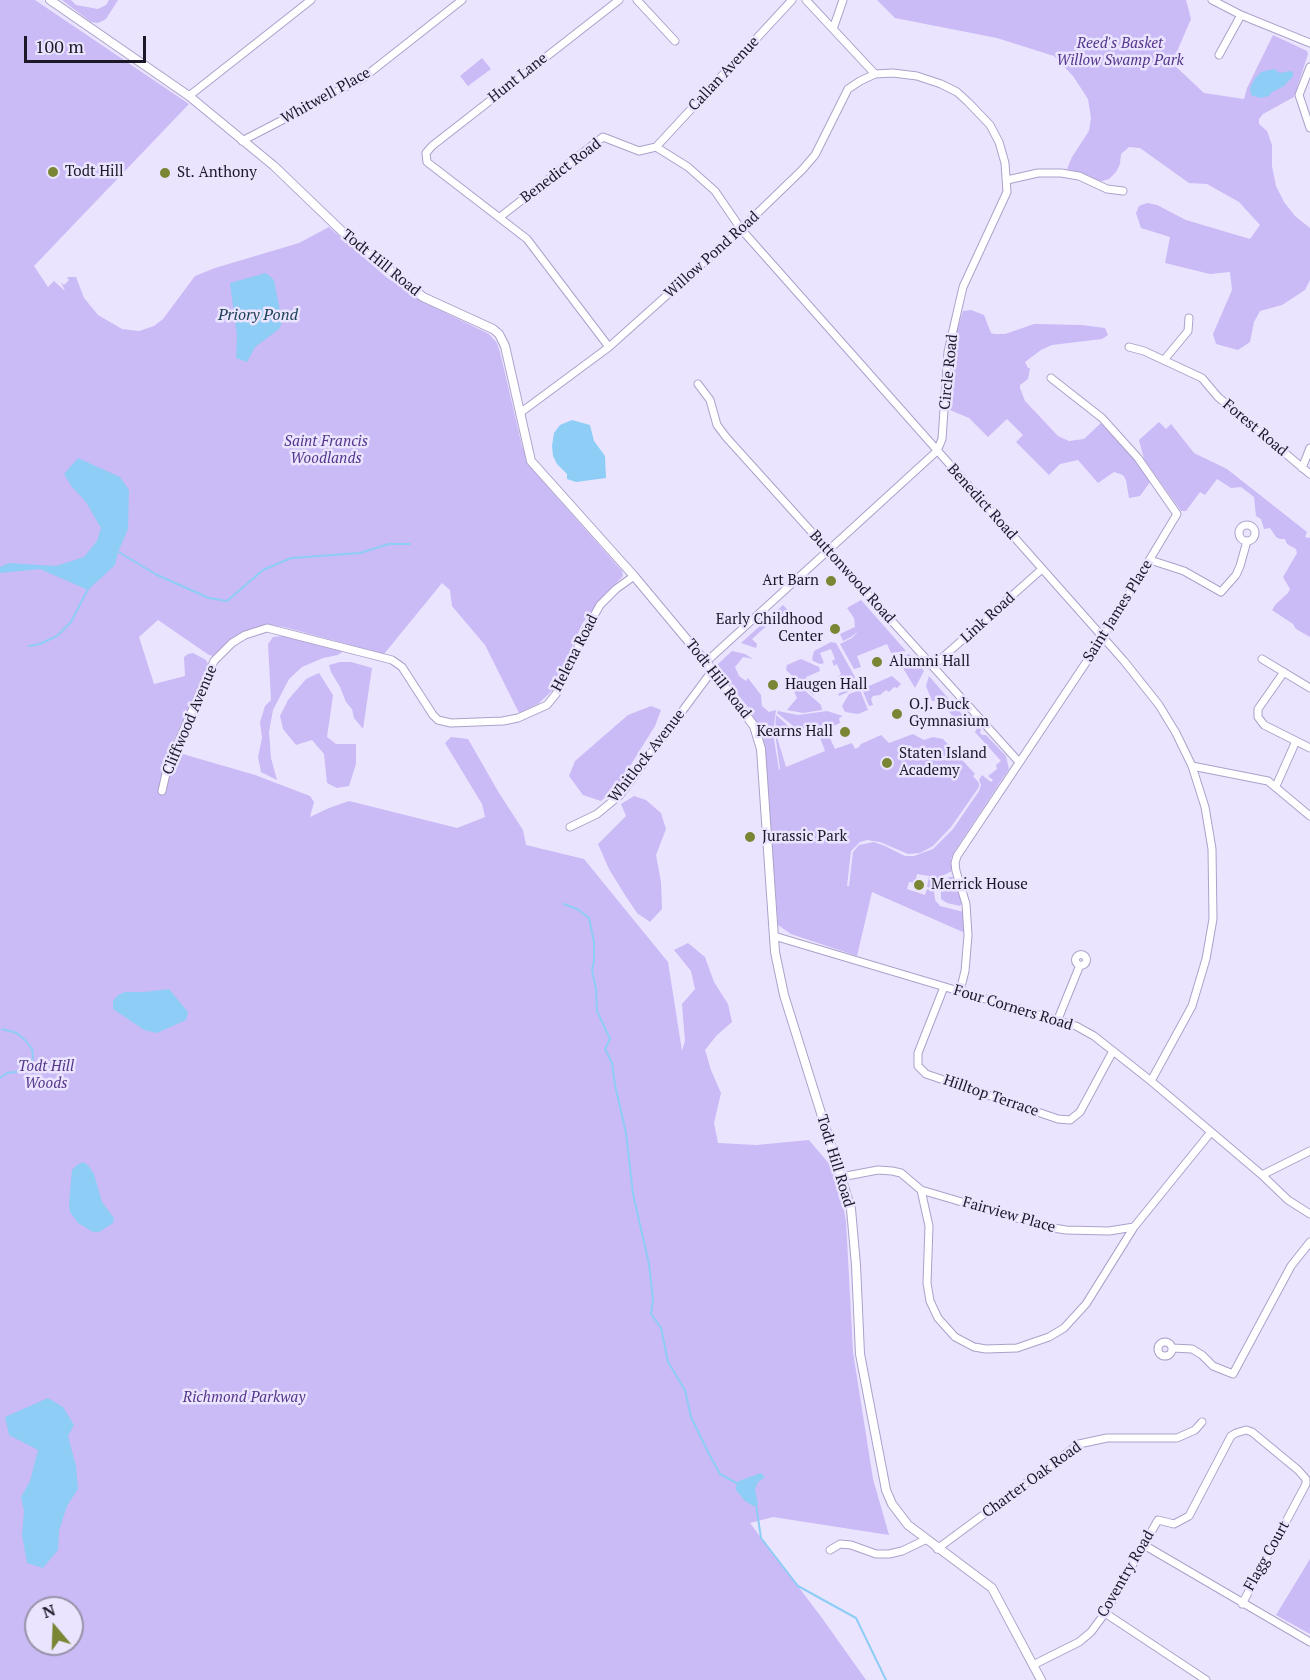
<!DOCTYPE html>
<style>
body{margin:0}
#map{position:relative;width:1310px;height:1680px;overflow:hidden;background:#ebe4ff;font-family:"PT Serif",serif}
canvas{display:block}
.north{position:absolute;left:24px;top:1596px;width:60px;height:60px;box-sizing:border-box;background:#ebe4ff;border:2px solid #9992a9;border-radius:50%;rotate:341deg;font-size:16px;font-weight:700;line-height:24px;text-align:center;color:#1d1828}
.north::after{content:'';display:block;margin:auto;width:21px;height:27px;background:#7a8633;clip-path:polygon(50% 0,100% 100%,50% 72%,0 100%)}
.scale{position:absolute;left:24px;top:36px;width:122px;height:27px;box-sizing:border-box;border:3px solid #1d1828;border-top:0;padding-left:8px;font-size:18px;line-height:21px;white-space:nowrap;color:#1d1828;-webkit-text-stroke:4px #ebe4ff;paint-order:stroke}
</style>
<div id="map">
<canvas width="1310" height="1680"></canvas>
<div class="north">N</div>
<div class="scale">100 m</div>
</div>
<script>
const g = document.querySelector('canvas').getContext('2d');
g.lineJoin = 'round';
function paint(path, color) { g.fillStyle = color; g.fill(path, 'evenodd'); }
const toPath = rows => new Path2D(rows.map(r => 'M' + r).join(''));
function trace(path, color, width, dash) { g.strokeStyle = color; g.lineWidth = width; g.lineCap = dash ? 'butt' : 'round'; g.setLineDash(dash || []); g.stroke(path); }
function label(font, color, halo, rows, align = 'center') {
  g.font = font + ' "PT Serif",serif'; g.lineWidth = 5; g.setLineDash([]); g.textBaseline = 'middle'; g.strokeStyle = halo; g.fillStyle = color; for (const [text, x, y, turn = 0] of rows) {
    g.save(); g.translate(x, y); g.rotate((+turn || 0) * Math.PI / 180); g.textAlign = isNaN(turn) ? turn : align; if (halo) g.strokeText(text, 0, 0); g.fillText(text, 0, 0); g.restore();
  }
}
const green = toPath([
 [0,0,35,0,189,104,34,266,48,287,54,281,65,291,61,282,64,285,69,280,67,277,76,277,84,298,98,315,122,329,139,331,154,326,163,319,195,276,215,268,299,243,329,227,386,277,423,302,489,334,497,343,500,352,522,446,530,467,622,571,623,576,602,597,582,624,553,690,538,704,519,713,485,645,452,606,450,590,442,583,384,654,284,627,265,624,240,635,213,656,209,655,158,620,139,637,154,684,185,676,184,657,188,654,193,653,206,660,208,664,208,668,169,750,255,775,310,796,314,802,310,817,329,808,349,801,457,828,485,817,482,804,445,743,451,737,468,739,499,793,523,830,526,845,584,859,668,962,682,1051,685,1041,682,1004,695,989,691,971,674,950,688,943,705,957,714,982,728,1004,732,1022,717,1035,705,1050,711,1070,721,1093,714,1123,718,1143,756,1145,809,1140,831,1166,841,1194,846,1221,853,1352,873,1479,889,1535,773,1517,750,1523,822,1618,866,1680,0,1680],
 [36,1608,72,1608,72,1644,36,1644],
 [62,0,71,0,76,5,98,9,106,5,109,0,118,0,106,19,98,23,91,22],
 [877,0,1186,0,1191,19,1172,63,1204,93,1244,99,1247,88,1273,35,1307,51,1308,54,1294,97,1263,114,1259,119,1259,124,1267,131,1272,145,1272,166,1276,186,1284,202,1295,216,1310,228,1310,280,1305,290,1282,305,1260,311,1254,322,1250,342,1238,350,1216,344,1213,334,1232,290,1230,272,1210,274,1165,263,1170,237,1141,228,1136,213,1139,206,1147,203,1157,205,1186,220,1250,239,1260,225,1239,202,1207,184,1189,183,1140,148,1129,147,1121,154,1120,164,1116,172,1109,179,1099,182,1081,173,1067,169,1072,157,1089,131,1091,118,1088,99,1073,76,1054,56,997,38,895,18],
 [482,58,491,69,468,86,460,76],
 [971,310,984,315,991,333,994,334,1005,334,1034,324,1082,325,1105,328,1108,335,1102,339,1052,345,1041,350,1025,362,1028,368,1030,368,1028,379,1020,385,1020,388,1025,401,1058,436,1069,441,1084,439,1101,423,1130,454,1150,482,1140,496,1129,498,1126,480,1123,475,1114,472,1098,483,1078,460,1060,464,1049,475,1016,442,1023,435,1007,419,988,437,969,418,950,410,954,339,963,311],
 [1159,422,1166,429,1171,424,1194,453,1227,469,1307,532,1305,537,1310,538,1310,637,1296,629,1293,624,1272,610,1276,604,1288,593,1290,589,1283,577,1297,553,1296,549,1287,544,1285,539,1280,539,1276,537,1270,528,1264,529,1261,519,1256,516,1254,497,1241,487,1231,488,1217,479,1205,495,1200,492,1186,511,1181,511,1144,459,1139,440],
 [861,600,906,651,891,653,887,644,857,656,861,667,854,669,840,644,852,638,858,631,851,637,843,641,840,634,855,627,854,618,847,608],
 [783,605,792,614,791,619,787,619,781,613,752,639,757,644,756,648,741,643],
 [283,636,345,650,338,655,323,658,302,667,289,679,273,710,269,732,271,758,277,780,261,772,258,757,262,738,260,722,265,706,271,700,268,644,273,637],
 [831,642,836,643,855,677,848,692,839,696,838,694,848,689,844,680,840,681,838,676,841,674,837,664,834,666,832,661,835,659,831,649,820,653,824,663,820,664,813,661,812,659,814,651],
 [732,651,745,654,753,659,743,657,735,667,739,676,746,681,748,678,761,695,762,706,769,712,776,710,773,733,779,770,780,769,775,733,776,715,795,732,787,736,778,733,777,737,786,767,825,751,819,735,827,732,835,749,852,743,855,749,859,747,861,744,881,735,889,743,913,734,924,740,933,737,943,739,975,774,973,776,979,783,979,787,951,827,933,846,920,853,908,854,880,842,867,840,860,842,851,851,847,886,849,886,853,852,859,845,874,842,885,846,905,856,914,856,933,849,953,829,979,791,981,785,979,780,982,775,991,782,993,780,988,776,997,769,996,765,1001,761,975,732,977,728,981,729,980,733,982,735,986,735,1006,756,1009,769,954,852,951,859,952,871,938,878,934,889,927,887,929,876,917,874,915,883,909,882,907,889,925,895,927,889,934,891,935,900,940,906,964,912,965,933,872,892,857,956,791,934,778,925,764,741,759,728,748,707,716,668,717,665],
 [909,654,924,671,915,688,900,663,901,658],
 [801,659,819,667,820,671,806,677,814,696,786,670,787,665],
 [340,662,351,662,372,668,363,729,354,718,352,709,346,702,340,687,331,672,329,665],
 [319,673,333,695,327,737,336,744,356,744,356,764,349,786,337,788,327,783,324,754,312,740,296,745,283,729,280,716,288,700,306,679],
 [892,676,901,684,897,688,894,687,889,692,886,690,880,695,873,696,871,699,873,705,869,706,862,689],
 [929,676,966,719,972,725,967,728,963,728,939,700,932,701,926,686],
 [794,681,821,705,822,710,803,713,787,710,797,698,793,689],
 [860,690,868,710,858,714,845,712,842,706,849,694],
 [651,706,661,710,655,726,617,787,601,801,583,795,569,776,575,761,628,715],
 [778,711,798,715,827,711,843,716,839,718,840,723,828,728,826,725,817,729,814,724,796,731,792,725,777,713],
 [634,796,646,800,661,813,666,829,656,855,661,882,662,909,650,922,637,913,625,895,609,869,598,844,626,816,621,804],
 [949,877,954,877,963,902,960,906,947,903,941,899,941,886],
 [1310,1559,1310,1634,1276,1615]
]);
const water = toPath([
 [1274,69,1280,73,1290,71,1293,72,1293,76,1284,86,1272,92,1269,96,1260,98,1251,95,1250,88,1255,78,1261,72],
 [266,273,274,280,282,322,279,329,255,347,247,362,236,358,237,336,230,283],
 [572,420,590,425,594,441,605,456,606,478,576,482,567,479,567,474,557,464,553,456,552,446,554,433,560,425],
 [78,458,120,477,129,490,128,529,118,552,115,565,88,590,40,569,0,573,0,567,9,563,56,566,84,557,97,541,101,528,86,502,72,487,64,474],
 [169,989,188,1012,186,1020,157,1033,144,1030,113,1009,113,1001,118,995,125,992,144,992],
 [83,1162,88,1165,94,1174,102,1202,114,1218,113,1223,99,1232,93,1232,78,1223,70,1212,69,1205,72,1170,77,1165],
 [48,1398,63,1407,74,1425,68,1436,76,1466,78,1489,67,1506,59,1531,58,1550,43,1568,27,1563,22,1535,24,1511,21,1497,30,1481,38,1450,9,1435,5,1417],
 [761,1473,765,1477,758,1482,755,1489,758,1505,753,1506,745,1501,736,1490,736,1486,739,1481]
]);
const stream = toPath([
 [117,551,157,575,209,598,227,601,263,570,291,558,360,553,389,544,410,544],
 [29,646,40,644,57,636,71,622,88,589],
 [564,904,577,909,589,918,594,942,594,961,592,970,596,989,597,1011,610,1039,605,1049,612,1063,615,1085,626,1133,633,1194,649,1264,653,1299,651,1314,661,1328,668,1362,685,1390,691,1417,709,1454,720,1474,740,1485],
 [0,1078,7,1073,23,1071,31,1065,33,1057,32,1049,26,1041,17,1033,2,1029],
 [756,1505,761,1538,798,1586,856,1618,886,1680]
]);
const minor = toPath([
 [637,0,675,41],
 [806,0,875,74],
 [1212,0,1241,15,1310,43],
 [833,29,843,0],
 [1219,55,1241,15],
 [1310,67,1299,95,1310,128],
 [189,96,311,0],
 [242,141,363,78,462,0],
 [656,147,792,0],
 [1007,180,1038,173,1061,173,1079,176,1107,189,1123,191],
 [500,217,603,137,639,151,656,147,688,167,715,191,741,229,1124,661,1159,705,1176,733,1192,766,1205,807,1212,849,1213,919,1206,959,1192,1006,1151,1081],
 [609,347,527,239,427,162,426,153,432,146,619,0],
 [1129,347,1144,351,1202,378,1218,397,1310,474],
 [1164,360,1188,331,1189,318],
 [698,384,710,400,717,425,726,437,1019,762],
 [520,413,609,347,741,229,802,170,815,155,848,89,860,81,875,74,893,73,917,76,941,84,957,92,968,102,990,125,999,142,1005,163,1007,192,963,287,948,352,942,439,937,451,706,662],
 [1302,468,1310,448],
 '1239 533a8 8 0 1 1 16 0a8 8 0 1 1-16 0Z',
 [1150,560,1184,571,1221,592,1236,575,1240,566,1247,541],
 [1262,659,1310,688],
 [933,666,1042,569],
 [1284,672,1258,709,1258,717,1264,725,1310,748],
 [1192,766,1268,781,1310,816],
 [1276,786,1296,741],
 [162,791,168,765,214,661,232,643,245,635,267,628,392,660,402,667,433,715,438,720,451,723,503,721,518,718,547,705,556,694,585,632,600,605,616,589,634,576],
 [570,827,597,814,620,795,712,671],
 [774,936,1076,1026,1094,1036,1151,1081,1262,1175,1310,1151],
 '1075.5 960a5.5 5.5 0 1 1 11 0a5.5 5.5 0 1 1-11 0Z',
 [944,987,918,1053,918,1066,926,1074,1058,1119,1070,1120,1080,1112,1113,1051],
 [960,991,965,971,968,935,966,904,956,871,955,863,957,856,1103,637,1177,514,1138,458,1102,418,1051,378],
 [1058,1019,1080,965],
 [1262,1175,1288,1200,1310,1214],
 [841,1177,878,1170,892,1171,901,1173,921,1190,1047,1227,1066,1230,1109,1231,1134,1227,1211,1132],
 [921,1190,929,1226,927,1283,930,1301,938,1318,955,1337,974,1347,986,1349,1017,1348,1049,1337,1064,1328,1086,1304,1134,1227],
 '1158 1349a7 7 0 1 1 14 0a7 7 0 1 1-14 0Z',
 [1172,1348,1192,1349,1202,1355,1213,1366,1233,1374,1291,1266,1310,1242],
 [1144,1545,1310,1642],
 [937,1549,1079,1444,1107,1438,1177,1438,1195,1430,1202,1422],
 [830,1550,840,1544,851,1545,876,1554,889,1554,902,1551,925,1540],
 [1105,1613,1206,1680],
 [1033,1665,1079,1642,1091,1632,1105,1613,1158,1520,1174,1524,1189,1516,1231,1436,1236,1433,1246,1430,1252,1432,1298,1470,1306,1479,1306,1484,1242,1604]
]);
const tertiary = toPath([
 [50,0,189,96,274,166,349,238,423,297,493,329,499,334,505,346,531,461,634,576,709,666,754,726,761,749,775,952,784,995,851,1209,856,1265,860,1354,886,1490,892,1504,908,1525,992,1588,1041,1680]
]);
const markers = [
 [53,172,6,"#7a8633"],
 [165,173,6,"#7a8633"],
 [831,581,6,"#7a8633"],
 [835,629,6,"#7a8633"],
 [877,662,6,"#7a8633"],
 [773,685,6,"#7a8633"],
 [897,714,6,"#7a8633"],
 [845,732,6,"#7a8633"],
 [887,763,6,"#7a8633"],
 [750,837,6,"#7a8633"],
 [919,885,6,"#7a8633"]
];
const parkNames = [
 ["Reed's Basket",1120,44],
 ["Willow Swamp Park",1120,61],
 ["Saint Francis",326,442],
 ["Woodlands",326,459],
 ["Todt Hill",46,1067],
 ["Woods",46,1084],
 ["Richmond Parkway",244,1398]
];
const streetNames = [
 ["Callan Avenue",724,74,-47],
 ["Hunt Lane",518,78,-38],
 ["Whitwell Place",326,96,-29],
 ["Benedict Road",561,171,-37],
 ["Willow Pond Road",712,255,-42],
 ["Todt Hill Road",381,263,39],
 ["Circle Road",949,372,-84],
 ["Forest Road",1255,428,40],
 ["Benedict Road",982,502,48],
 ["Buttonwood Road",852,577,48],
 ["Saint James Place",1118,611,-58],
 ["Link Road",988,618,-42],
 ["Helena Road",575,653,-63],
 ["Todt Hill Road",718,679,52],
 ["Cliffwood Avenue",190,720,-67],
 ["Whitlock Avenue",647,756,-52],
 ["Four Corners Road",1013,1008,17],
 ["Hilltop Terrace",991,1096,19],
 ["Todt Hill Road",835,1161,73],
 ["Fairview Place",1009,1215,16],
 ["Charter Oak Road",1032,1480,-36],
 ["Flagg Court",1267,1556,-61],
 ["Coventry Road",1126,1574,-60]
];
const poiNames = [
 ["Todt Hill",65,172],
 ["St. Anthony",177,173],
 ["Art Barn",819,581,"right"],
 ["Early Childhood",823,620,"right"],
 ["Center",823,637,"right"],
 ["Alumni Hall",889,662],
 ["Haugen Hall",785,685],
 ["O.J. Buck",909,705],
 ["Gymnasium",909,722],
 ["Kearns Hall",833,732,"right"],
 ["Staten Island",899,754],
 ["Academy",899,771],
 ["Jurassic Park",762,837],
 ["Merrick House",931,885]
];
const waterNames = [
 ["Priory Pond",258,315]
];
paint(green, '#cabaf6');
paint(water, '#8ecdf5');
trace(stream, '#8ecdf5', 2);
trace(minor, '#aca1ca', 9);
trace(tertiary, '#aca1ca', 10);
trace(minor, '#fff', 7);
trace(tertiary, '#fff', 8);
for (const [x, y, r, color] of markers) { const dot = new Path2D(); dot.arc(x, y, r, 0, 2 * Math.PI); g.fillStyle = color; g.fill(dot); trace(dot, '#ebe4ff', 2); }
label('italic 15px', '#55368c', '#ebe4ff', parkNames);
label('15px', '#1d1828', '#ebe4ff', streetNames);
label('15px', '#1d1828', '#ebe4ff', poiNames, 'left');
label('italic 16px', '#1f4257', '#ebe4ff', waterNames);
</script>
